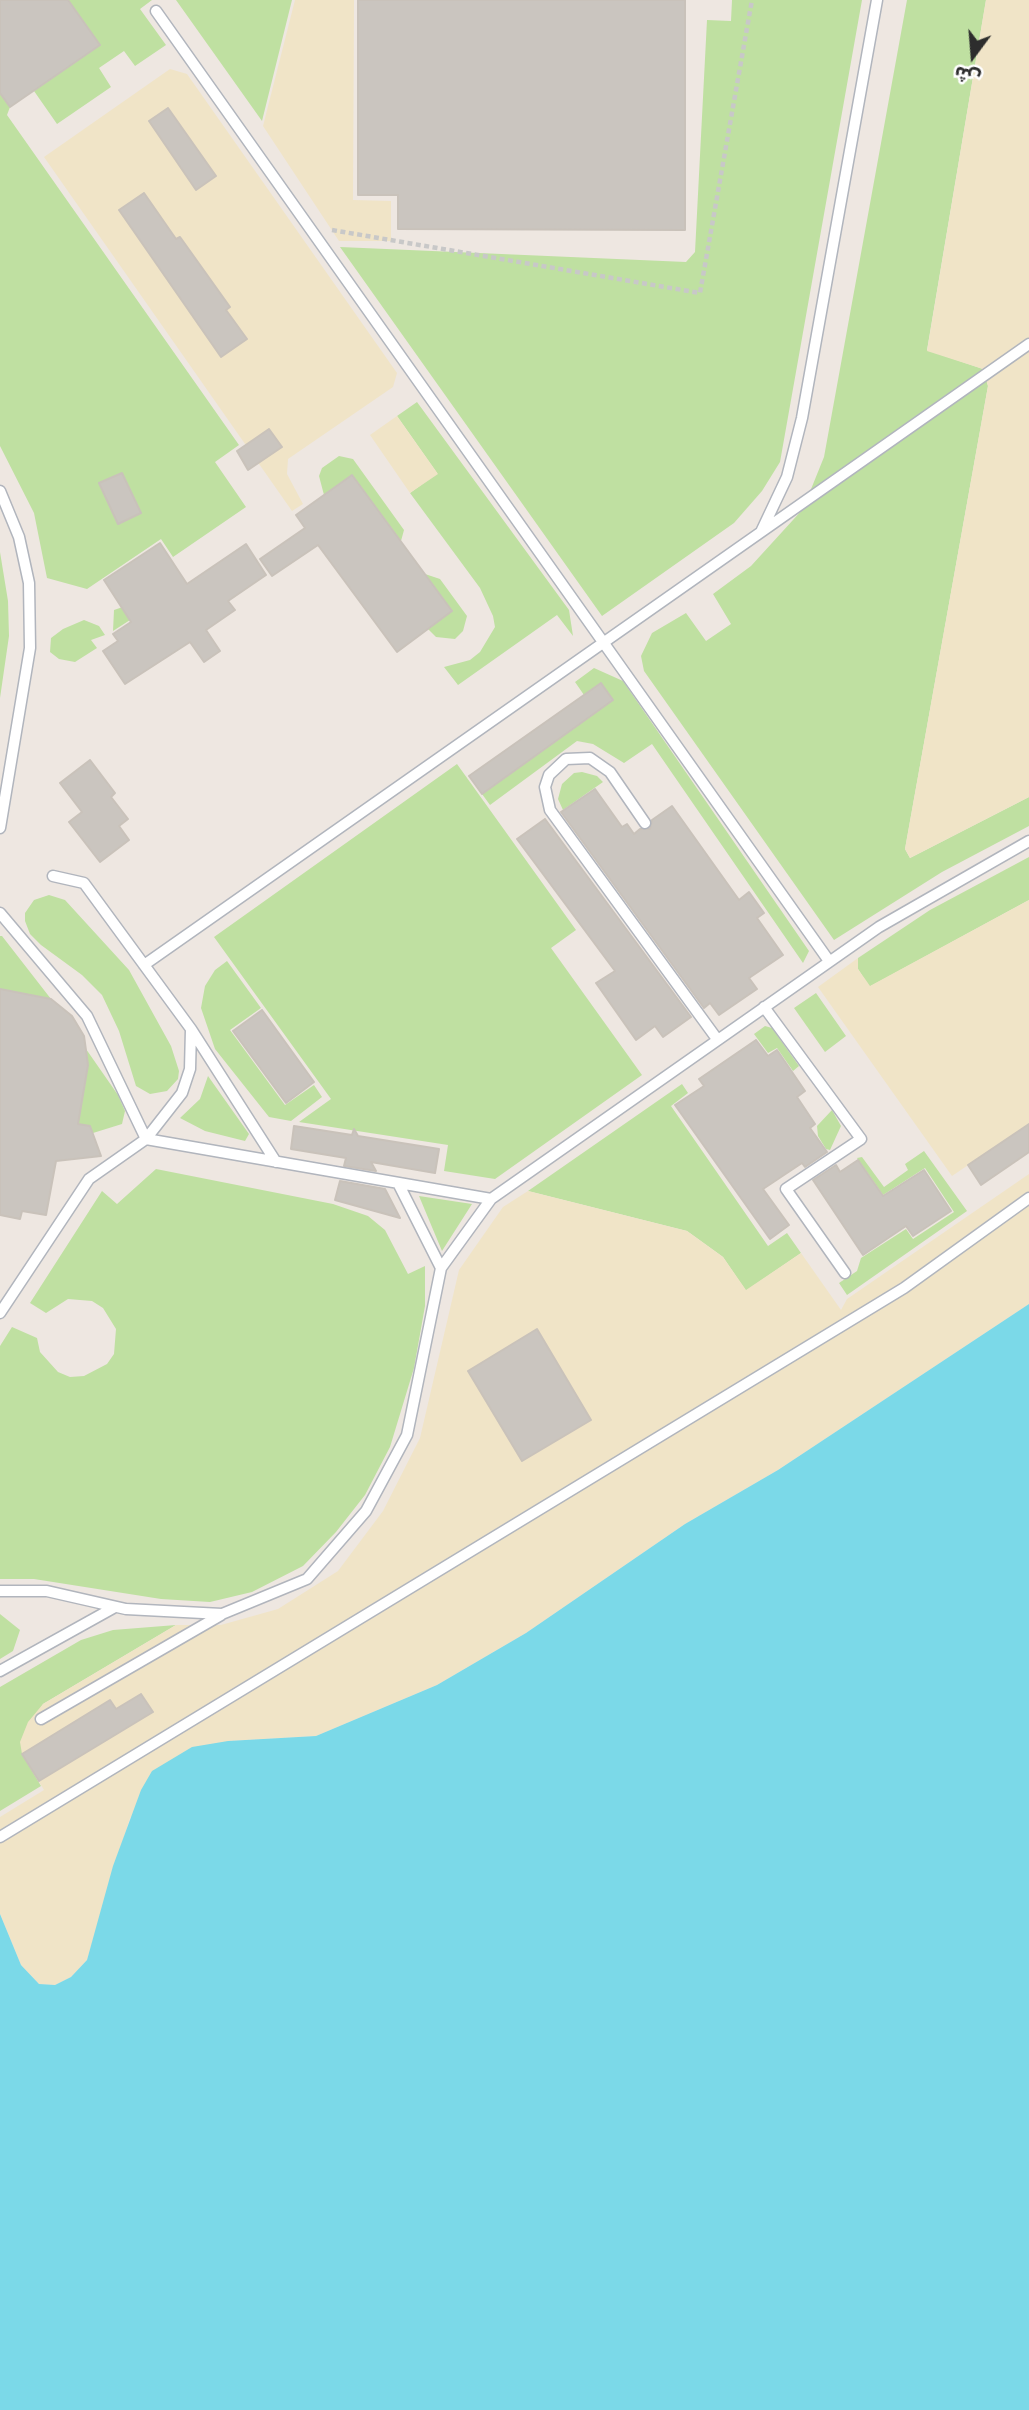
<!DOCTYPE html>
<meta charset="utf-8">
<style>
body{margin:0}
#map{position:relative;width:1029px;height:2410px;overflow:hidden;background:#eee7e1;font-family:"Asap Condensed","Noto Sans Arabic",sans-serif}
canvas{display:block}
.north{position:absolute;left:938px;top:21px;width:70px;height:70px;-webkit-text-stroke:5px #fff;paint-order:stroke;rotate:196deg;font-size:19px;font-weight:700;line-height:28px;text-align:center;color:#2d2d2d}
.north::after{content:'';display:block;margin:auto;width:24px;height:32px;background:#2d2d2d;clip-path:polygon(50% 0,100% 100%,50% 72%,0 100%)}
</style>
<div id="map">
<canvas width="1029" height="2410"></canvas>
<div class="north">ش</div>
</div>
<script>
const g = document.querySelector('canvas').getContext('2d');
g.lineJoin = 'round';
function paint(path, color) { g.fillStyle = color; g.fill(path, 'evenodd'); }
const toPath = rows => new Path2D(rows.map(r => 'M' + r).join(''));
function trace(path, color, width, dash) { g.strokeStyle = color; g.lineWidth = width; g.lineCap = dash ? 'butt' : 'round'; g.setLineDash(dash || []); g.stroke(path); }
const green = toPath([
 [68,0,152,0,140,9,166,45,135,66,124,51,99,68,111,87,57,124,34,91,99,45],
 [176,0,292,0,262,121],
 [732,0,862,0,780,462,762,491,734,523,602,616,340,247,686,262,695,252,707,20,731,21],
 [907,0,986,0,927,350,983,369,988,386,905,849,910,858,1029,797,1029,826,942,872,834,940,644,671,641,656,652,633,686,613,706,641,731,624,713,594,751,566,803,509,824,457],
 [0,93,10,107,7,115,239,445,215,462,246,507,173,557,161,539,87,589,47,578,34,513,0,446],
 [417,402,569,610,573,636,557,615,458,685,444,667,470,660,480,652,495,627,493,616,480,588,410,493,437,473,397,416],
 [339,456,353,459,404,530,401,541,352,475,324,495,319,476,322,468],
 [0,552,8,601,9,636,0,698],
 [425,574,440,579,467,616,463,631,455,639,436,637,428,629,452,611],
 [146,599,130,620,113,631,114,610],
 [84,620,99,626,105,635,91,640,97,648,75,662,59,659,50,652,51,638,63,629],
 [594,668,623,681,809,951,803,963,652,744,624,763,593,744,577,741,490,805,482,794,613,700,601,683,584,695,575,682],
 [457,764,576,930,551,948,642,1075,495,1179,444,1171,448,1145,299,1122,331,1099,214,937],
 [582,772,597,776,603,782,563,810,558,799,562,784,574,773],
 [1029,857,1029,900,869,987,858,969,858,958,930,910],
 [49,895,65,900,129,970,171,1046,179,1071,178,1079,167,1091,150,1094,136,1086,119,1031,102,995,82,975,41,945,30,934,25,921,25,913,34,900],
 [0,936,2,936,51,999,0,989],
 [227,961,261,1008,230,1030,285,1105,314,1085,322,1097,291,1121,269,1117,215,1049,201,1008,205,986,215,970],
 [816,993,846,1036,825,1052,794,1008],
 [765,1026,772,1028,799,1066,793,1071,777,1048,768,1053,754,1034],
 [86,1049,118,1095,125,1111,122,1124,93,1133,90,1126,27,1116,88,1065],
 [208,1076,249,1134,245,1141,205,1131,180,1118,200,1099],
 [682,1084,688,1093,671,1106,768,1246,787,1233,801,1253,746,1291,723,1257,687,1231,528,1191],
 [832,1110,841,1126,830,1150,826,1149,818,1136,817,1126],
 [924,1151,967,1211,847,1295,839,1283,857,1271,861,1258,906,1229,913,1239,954,1212,925,1168,883,1195,857,1158,862,1157,884,1187,908,1170,905,1164],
 [156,1169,333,1204,368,1216,385,1230,408,1274,425,1266,425,1306,414,1368,390,1447,365,1495,336,1532,303,1566,252,1592,210,1602,161,1599,34,1579,0,1579,0,1346,12,1327,37,1338,40,1352,58,1372,70,1377,84,1376,107,1364,114,1354,116,1329,103,1308,92,1301,68,1299,46,1313,30,1303,102,1191,117,1204],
 [419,1196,472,1204,442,1251],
 [0,1614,20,1630,13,1651,0,1659],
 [176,1625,43,1704,22,1754,41,1786,0,1811,0,1687,81,1640,113,1630]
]);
const sand = toPath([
 [295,0,354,0,353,200,391,201,391,241,339,241,263,126],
 [986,0,1029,0,1029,797,910,858,905,849,988,386,983,369,927,351],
 [170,69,187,74,397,373,393,387,288,459,287,474,303,504,292,511,44,157],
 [397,416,438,474,410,493,370,435],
 [1029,900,1029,1124,952,1176,818,987,858,958,858,969,870,986],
 [1029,1174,1029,1304,778,1470,685,1524,526,1633,437,1685,316,1736,228,1741,130,1818,87,1960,71,1977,55,1985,39,1984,21,1965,0,1914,0,1817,44,1790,22,1754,20,1742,28,1722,43,1704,176,1625,221,1625,278,1609,338,1571,383,1511,420,1438,459,1270,503,1207,528,1191,687,1231,723,1257,746,1290,801,1253,841,1310,847,1299]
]);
const water = toPath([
 [1029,1304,1029,2410,0,2410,0,1914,21,1965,39,1984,55,1985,71,1977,87,1960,113,1866,141,1790,152,1771,192,1747,228,1741,316,1736,437,1685,526,1633,685,1524,778,1470]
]);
const building = toPath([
 [0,0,68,0,100,45,10,107,0,93,0,0],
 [358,0,685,0,685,230,398,229,398,195,358,195,358,0],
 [168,108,216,176,196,190,149,121,168,108],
 [144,193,176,239,180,237,230,307,226,310,247,339,221,357,119,210,144,193],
 [269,429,282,447,248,470,237,451,269,429],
 [122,473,141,513,118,524,99,483,122,473],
 [352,475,452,611,397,652,318,545,272,576,260,559,305,528,296,515,352,475],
 [160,543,187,584,246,544,266,575,228,601,235,610,206,630,220,651,204,662,190,642,125,684,103,651,118,641,113,634,131,622,104,580,160,543],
 [601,683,613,700,482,794,469,776,601,683],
 [90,760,115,793,111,797,128,819,119,826,129,840,100,862,69,822,82,812,60,783,90,760],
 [595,789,622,827,627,824,634,834,640,829,650,829,652,820,672,806,739,900,749,892,764,913,757,918,783,955,749,978,757,989,719,1015,710,1003,704,1008,561,812,595,789],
 [545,819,691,1017,663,1037,655,1026,636,1040,596,983,615,971,517,839,545,819],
 [0,989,51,999,72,1016,84,1036,88,1065,78,1124,90,1126,101,1156,56,1161,46,1215,22,1211,20,1219,0,1215,0,989],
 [262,1010,314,1082,286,1103,233,1031,262,1010],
 [756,1040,768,1056,777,1050,805,1091,797,1097,815,1124,810,1128,827,1152,805,1167,802,1163,763,1189,789,1225,770,1239,675,1105,704,1086,699,1079,756,1040],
 [1029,1124,1029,1152,981,1185,968,1165,1029,1124],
 [294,1126,352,1135,354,1129,358,1136,439,1149,435,1173,371,1162,376,1171,344,1166,346,1158,291,1149,294,1126],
 [858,1160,883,1196,924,1170,951,1211,913,1236,906,1226,863,1255,813,1180,836,1165,840,1172,858,1160],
 [340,1181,385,1189,400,1218,335,1200,340,1181],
 [537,1329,591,1420,522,1461,468,1371,537,1329],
 [141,1694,153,1712,39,1781,22,1754,110,1700,116,1709,141,1694]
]);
const path = toPath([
 [332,230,700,293,752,0]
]);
const lane = toPath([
 [156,11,829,961],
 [0,491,19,537,29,583,30,648,0,828],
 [761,532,787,477,802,418,877,0],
 [645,823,610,772,590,758,566,759,549,775,545,787,550,810,717,1039],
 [53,876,84,883,191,1029,276,1162],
 [0,913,87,1016,146,1139],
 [144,965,1029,344],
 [764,1007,861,1139,786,1189,845,1273],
 [146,1139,491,1199],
 [398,1183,441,1268],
 [0,1313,89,1179,146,1139,182,1093,190,1069,191,1029],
 [0,1591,47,1591,126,1609,222,1614,307,1579,366,1511,407,1435,441,1268,491,1199,879,927,1029,841],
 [0,1671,115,1607],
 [41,1719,221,1615],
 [0,1837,904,1288,1029,1198]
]);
paint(green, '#bfe0a1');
paint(sand, '#f0e4c7');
paint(water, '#7bd9e8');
paint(building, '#cac5bf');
trace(building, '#c9c2ba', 2);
trace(lane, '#b1b5bd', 13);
trace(path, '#c8c8c8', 4.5, [5, 3.5]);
trace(lane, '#fff', 10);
</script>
